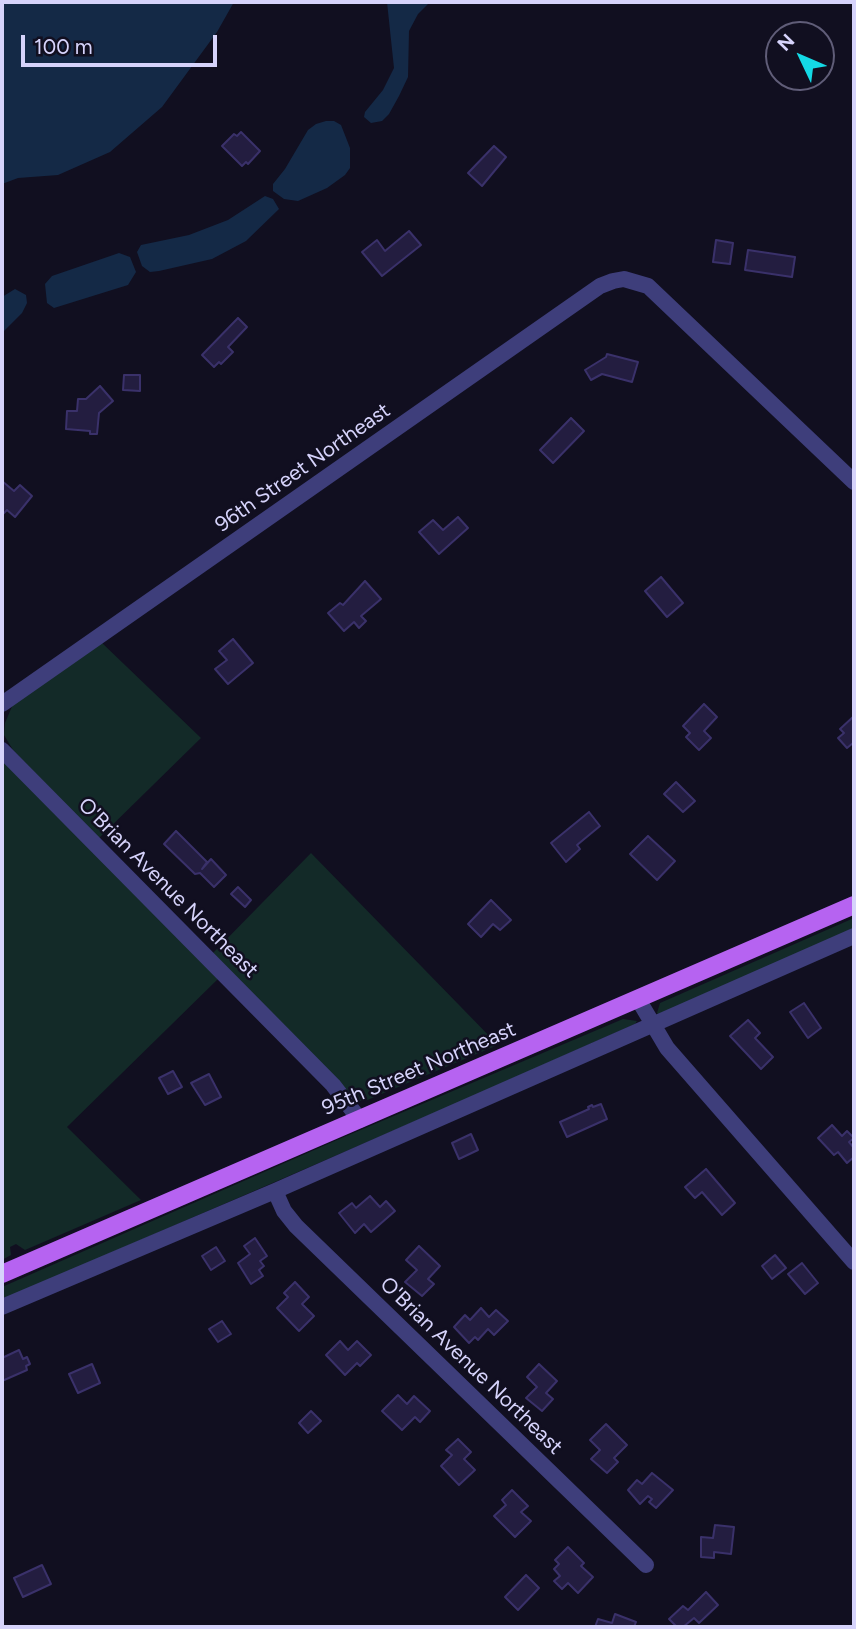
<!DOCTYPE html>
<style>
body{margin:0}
#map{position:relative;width:856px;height:1629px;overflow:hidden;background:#110f20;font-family:Figtree,sans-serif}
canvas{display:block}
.frame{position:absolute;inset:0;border:4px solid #d6d3fb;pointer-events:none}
.north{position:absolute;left:765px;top:21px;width:70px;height:70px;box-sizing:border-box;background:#110f20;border:2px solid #605d78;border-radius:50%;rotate:314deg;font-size:19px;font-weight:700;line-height:28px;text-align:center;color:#d6d3fb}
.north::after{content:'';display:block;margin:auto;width:24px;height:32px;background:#14d9e5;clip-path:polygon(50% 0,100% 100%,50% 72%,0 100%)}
.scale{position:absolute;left:21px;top:35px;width:196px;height:32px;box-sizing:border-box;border:4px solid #d6d3fb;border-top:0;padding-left:9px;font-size:21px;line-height:24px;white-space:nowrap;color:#d6d3fb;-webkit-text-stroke:5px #110f20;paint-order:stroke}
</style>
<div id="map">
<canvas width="856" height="1629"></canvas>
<div class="frame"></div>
<div class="north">N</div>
<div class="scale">100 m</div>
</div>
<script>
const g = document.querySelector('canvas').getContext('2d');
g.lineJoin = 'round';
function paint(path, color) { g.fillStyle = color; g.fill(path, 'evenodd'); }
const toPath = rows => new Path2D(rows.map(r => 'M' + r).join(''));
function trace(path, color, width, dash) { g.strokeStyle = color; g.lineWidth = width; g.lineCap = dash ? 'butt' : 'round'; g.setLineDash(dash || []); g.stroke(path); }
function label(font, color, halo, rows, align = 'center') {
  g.font = font + ' Figtree,sans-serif'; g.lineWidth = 5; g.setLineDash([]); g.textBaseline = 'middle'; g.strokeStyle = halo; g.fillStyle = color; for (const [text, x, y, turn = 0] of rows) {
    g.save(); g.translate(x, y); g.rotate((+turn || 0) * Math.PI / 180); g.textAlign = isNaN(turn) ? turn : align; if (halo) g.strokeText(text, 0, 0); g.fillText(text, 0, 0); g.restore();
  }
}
const green = toPath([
 [101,642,201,738,98,839,13,750,4,735,5,723,13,704],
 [2,756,219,978,67,1127,141,1200,25,1250,16,1244,10,1247,11,1255,2,1260],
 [311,853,498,1045,365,1101,358,1101,351,1097,212,954],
 [854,918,854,931,659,1015,657,1013,660,1003],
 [623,1019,637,1021,635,1024,462,1101,2,1300,2,1287,337,1140]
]);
const water = toPath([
 [2,2,234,2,217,32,162,107,110,152,58,175,18,178,2,184],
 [387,2,430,2,418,14,409,31,408,77,399,96,389,114,382,121,371,123,364,117,365,112,383,90,394,68],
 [326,121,334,121,341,125,350,148,350,168,345,175,327,188,298,201,284,199,273,191,273,184,285,169,308,130,316,124],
 [265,196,273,199,279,209,246,241,212,259,159,271,150,272,142,266,137,252,141,245,189,235,228,220],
 [119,253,130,257,136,272,128,285,54,308,47,303,45,284,52,276],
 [15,289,26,295,27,303,22,313,2,333,2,297]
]);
const building = toPath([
 [241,132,260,151,248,164,246,162,242,166,222,146,234,134,237,136,241,132],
 [494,146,506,157,482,186,468,173,494,146],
 [409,231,421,245,382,276,362,252,377,240,385,251,409,231],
 [716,240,733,243,730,264,713,262,716,240],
 [748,250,795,257,792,277,745,270,748,250],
 [238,318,247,327,228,347,233,352,221,364,219,362,214,367,202,355,238,318],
 [607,354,638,362,632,382,602,374,591,380,585,370,606,357,607,354],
 [124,375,140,375,140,391,123,390,124,375],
 [100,386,113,401,99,413,97,434,90,434,90,431,66,429,67,411,77,411,78,399,86,399,100,386],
 [571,418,584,431,553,463,540,450,571,418],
 [2,481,14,491,20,485,32,496,15,517,7,510,2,515,2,481],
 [458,517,468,528,439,554,419,532,433,520,443,530,458,517],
 [661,577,683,603,667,617,645,591,661,577],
 [365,581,381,599,361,616,366,621,359,628,354,622,344,631,328,613,340,603,343,605,365,581],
 [233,639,253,663,228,684,215,669,227,660,219,651,233,639],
 [704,704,717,717,704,731,711,738,699,750,686,737,690,733,683,726,704,704],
 [854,716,854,745,853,743,847,748,838,738,844,733,840,729,854,716],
 [676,782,695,801,683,812,664,794,676,782],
 [589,812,600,826,577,845,580,849,566,862,551,843,589,812],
 [176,831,207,862,202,869,211,859,226,875,214,887,200,873,195,874,164,844,176,831],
 [648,836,675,861,657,880,630,854,648,836],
 [238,887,251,900,245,907,231,894,238,887],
 [491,900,511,920,500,930,493,924,481,937,468,924,491,900],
 [804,1003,821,1028,808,1038,790,1012,804,1003],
 [748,1020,760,1033,755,1038,773,1057,761,1069,730,1036,748,1020],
 [173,1071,182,1087,168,1094,159,1078,173,1071],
 [209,1074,221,1097,205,1105,191,1083,209,1074],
 [601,1104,607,1119,567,1137,560,1122,589,1109,588,1107,592,1105,593,1107,601,1104],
 [832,1125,842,1136,847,1131,854,1138,849,1142,854,1148,854,1157,847,1163,838,1152,834,1155,818,1138,832,1125],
 [471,1134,478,1150,459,1159,452,1143,471,1134],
 [706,1169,735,1203,722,1215,702,1192,695,1198,685,1187,706,1169],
 [370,1196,380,1207,386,1201,395,1211,371,1232,364,1224,355,1233,339,1213,352,1203,356,1208,370,1196],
 [255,1238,267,1256,260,1261,264,1266,259,1270,263,1276,251,1284,238,1263,250,1254,244,1246,255,1238],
 [419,1246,440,1266,428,1279,434,1284,422,1296,405,1282,417,1270,406,1260,419,1246],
 [216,1247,225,1261,211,1270,202,1256,216,1247],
 [775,1255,786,1268,772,1279,762,1266,775,1255],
 [802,1263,818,1283,805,1294,788,1274,802,1263],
 [295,1282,309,1297,302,1304,314,1316,299,1331,277,1308,288,1297,284,1293,295,1282],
 [481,1308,489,1317,496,1310,508,1321,494,1335,488,1329,478,1340,475,1337,469,1343,454,1327,465,1315,470,1320,481,1308],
 [222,1321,231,1334,218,1342,209,1329,222,1321],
 [340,1341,348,1350,357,1341,371,1355,360,1366,357,1363,345,1375,326,1355,340,1341],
 [19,1350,23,1359,27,1357,30,1364,26,1366,27,1370,2,1381,2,1358,19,1350],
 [92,1364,100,1383,78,1393,69,1374,92,1364],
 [539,1364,557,1381,546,1393,553,1399,542,1411,526,1398,537,1387,527,1377,539,1364],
 [398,1395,407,1404,414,1396,430,1411,420,1422,415,1417,402,1430,382,1411,398,1395],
 [311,1411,321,1421,308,1433,299,1423,311,1411],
 [606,1424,627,1445,614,1458,618,1462,607,1473,591,1459,600,1450,590,1440,606,1424],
 [458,1439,471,1452,464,1459,475,1470,459,1485,441,1466,452,1455,446,1450,458,1439],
 [652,1473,673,1490,656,1508,649,1502,652,1499,648,1496,640,1504,628,1490,637,1480,642,1484,652,1473],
 [512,1490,528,1506,521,1512,531,1521,515,1537,494,1516,506,1505,502,1500,512,1490],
 [715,1525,734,1527,731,1554,714,1552,714,1558,701,1557,701,1537,713,1538,715,1525],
 [568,1547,584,1563,581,1566,593,1577,578,1593,568,1583,562,1589,554,1581,560,1576,554,1569,559,1564,555,1560,568,1547],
 [42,1565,51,1584,23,1597,14,1578,42,1565],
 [526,1575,539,1588,518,1610,505,1597,526,1575],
 [706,1592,718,1605,699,1623,694,1618,683,1627,677,1627,669,1619,683,1606,688,1610,706,1592],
 [615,1614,636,1622,634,1627,595,1627,598,1619,612,1623,615,1614]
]);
const minor = toPath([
 [2,704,600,286,613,281,624,279,648,286,854,482],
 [2,750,333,1085,360,1120],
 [638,999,667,1048,854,1262],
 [275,1191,284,1211,296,1226,646,1565],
 [2,1307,275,1191,854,936]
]);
const major = toPath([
 [2,1274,854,905]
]);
const streetNames = [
 ["96th Street Northeast",303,468,-35],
 ["O'Brian Avenue Northeast",168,888,45],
 ["95th Street Northeast",419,1069,-23],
 ["O'Brian Avenue Northeast",471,1366,44]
];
paint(green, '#132a28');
paint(water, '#142946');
paint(building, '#231d40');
trace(building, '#3a316a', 2);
trace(minor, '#3e3e7b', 16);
trace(major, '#b663f1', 18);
label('21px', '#d6d3fb', '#110f20', streetNames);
</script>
